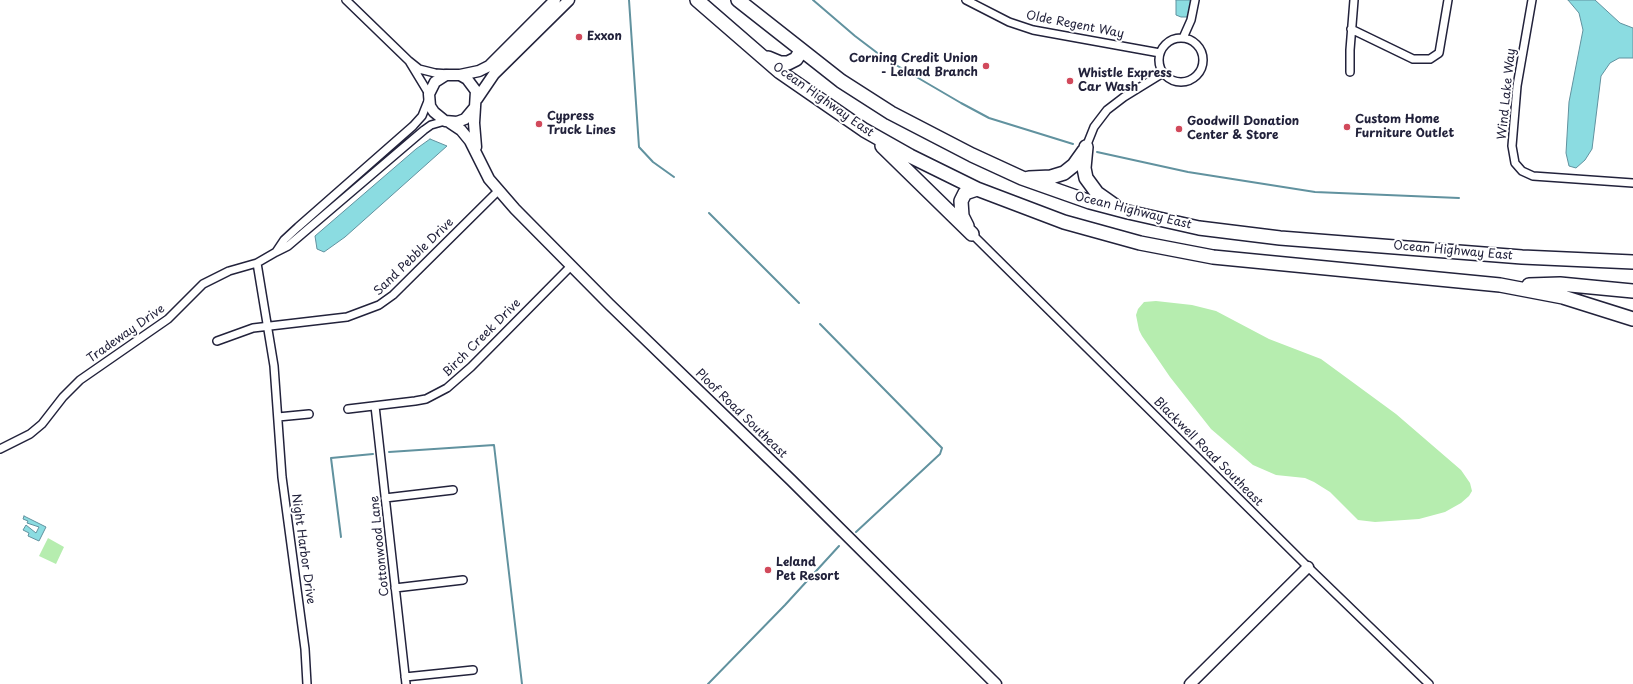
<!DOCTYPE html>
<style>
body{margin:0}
canvas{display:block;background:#fff}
</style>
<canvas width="1633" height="684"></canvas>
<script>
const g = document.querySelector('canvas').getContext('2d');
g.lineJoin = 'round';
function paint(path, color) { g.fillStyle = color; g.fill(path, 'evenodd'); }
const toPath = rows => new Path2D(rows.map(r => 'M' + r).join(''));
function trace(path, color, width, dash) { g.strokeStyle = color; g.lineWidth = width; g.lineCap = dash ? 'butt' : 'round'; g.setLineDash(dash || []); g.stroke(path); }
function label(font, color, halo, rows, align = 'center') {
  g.font = font + ' "Playpen Sans",sans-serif'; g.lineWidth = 4; g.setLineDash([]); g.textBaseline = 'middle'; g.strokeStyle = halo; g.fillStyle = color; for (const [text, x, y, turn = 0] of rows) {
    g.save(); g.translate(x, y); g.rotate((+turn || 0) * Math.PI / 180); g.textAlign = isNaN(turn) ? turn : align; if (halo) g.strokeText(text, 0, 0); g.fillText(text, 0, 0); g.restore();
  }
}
const green = toPath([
 [1156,301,1192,305,1216,311,1269,339,1321,359,1396,414,1461,470,1470,483,1472,491,1469,496,1461,503,1445,512,1419,519,1375,522,1358,520,1330,492,1314,482,1305,478,1276,475,1253,465,1211,429,1170,377,1142,336,1139,330,1136,315,1138,309,1144,302],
 [48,538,64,547,56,564,39,556]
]);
const water = toPath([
 [1176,0,1191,0,1191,13,1188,17,1181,17,1176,15,1176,0],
 [1568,0,1595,0,1620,23,1633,28,1633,58,1619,58,1610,63,1601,76,1592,149,1585,160,1576,168,1569,166,1566,153,1569,102,1583,30,1579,13,1568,0],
 [430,139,447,146,345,237,324,252,317,249,315,236,416,149,430,139],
 [24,516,46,527,39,541,28,536,29,533,23,530,26,525,36,533,39,527,27,523,28,521,23,519,24,516]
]);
const stream = toPath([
 [629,0,639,147,653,162,674,177],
 [813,0,855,36,884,58,961,103,989,118,1073,144],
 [1097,152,1188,172,1315,192,1459,198],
 [709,213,799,303],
 [820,324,942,448,940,454,856,532],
 [389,452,494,445,522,684],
 [341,537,331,458,373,454],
 [708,684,785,605,839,546]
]);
const street = toPath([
 [346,0,409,61],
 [966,0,1009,22,1033,30,1160,53],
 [1532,0,1517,86,1512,146,1515,163,1522,171,1533,176,1633,183],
 [1351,29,1413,59,1430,59,1439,53,1448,0],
 [1183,38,1191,20,1195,0],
 '1159 60a22 22 0 1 1 44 0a22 22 0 1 1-44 0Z',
 [1350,72,1350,50,1354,0],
 [429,94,409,61,419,69,435,73,449,74],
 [428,101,422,116,413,126,298,227,284,240,276,252,288,246,424,130,431,125,445,121],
 [1086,147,1094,127,1107,110,1124,97,1163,73],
 [972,234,1308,567,1429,684],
 [257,263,274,366,282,477,305,649,307,684],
 [217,341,253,328,347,317,379,305,393,295,498,191],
 [375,406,406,684],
 [348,409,415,401,426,399,447,388,471,367,571,266],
 [278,417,309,414],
 [0,449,30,434,42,424,63,397,80,380,168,319,203,284,229,271,257,263,276,252],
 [385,498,453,490],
 [395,588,463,580],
 [405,677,473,670]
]);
const secondary = toPath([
 [460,75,467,79,476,91,475,107,465,119,457,122,445,121,434,112,430,106,429,94,435,82,446,75,460,75,479,71,489,66,555,0],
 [477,99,494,74,569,0],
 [475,107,474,123,476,147],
 [449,122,461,130,470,141,489,179,515,209,609,304,791,480,996,684],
 [1190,684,1308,567]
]);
const highway = toPath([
 [697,0,780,72,864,130,910,156,977,189,1064,222,1140,243,1213,257,1500,285,1563,297,1633,319],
 [738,0,841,81,891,113,972,155,1022,178,1090,202,1128,212,1199,228,1280,238,1522,257,1633,262],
 [768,58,780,63,788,63,796,59,801,51],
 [882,146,972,234],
 [1086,147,1084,168,1086,178,1097,193,1114,205],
 [1029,178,1051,177,1064,173,1074,165,1084,151],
 [967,226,962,216,961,201,965,193,977,189],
 [1529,285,1560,284,1633,291]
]);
const markers = [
 [579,37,4,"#d1495b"],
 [986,66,4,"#d1495b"],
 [1070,81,4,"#d1495b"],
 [539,124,4,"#d1495b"],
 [1347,127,4,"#d1495b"],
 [1179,129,4,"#d1495b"],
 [768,570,4,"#d1495b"]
];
const streetNames = [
 ["Olde Regent Way",1075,25,11],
 ["Wind Lake Way",1507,94,-84],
 ["Ocean Highway East",823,100,35],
 ["Ocean Highway East",1133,211,14],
 ["Ocean Highway East",1453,251,5],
 ["Sand Pebble Drive",414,257,-44],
 ["Tradeway Drive",126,334,-35],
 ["Birch Creek Drive",482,338,-45],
 ["Ploof Road Southeast",741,414,44],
 ["Blackwell Road Southeast",1208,452,45],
 ["Cottonwood Lane",380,546,-96],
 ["Night Harbor Drive",303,549,82]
];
const poiNames = [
 ["Exxon",587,37],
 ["Corning Credit Union",978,59,"right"],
 ["- Leland Branch",978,73,"right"],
 ["Whistle Express",1078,74],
 ["Car Wash",1078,88],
 ["Cypress",547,117],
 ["Truck Lines",547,131],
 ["Custom Home",1355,120],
 ["Furniture Outlet",1355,134],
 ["Goodwill Donation",1187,122],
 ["Center & Store",1187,136],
 ["Leland",776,563],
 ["Pet Resort",776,577]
];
paint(green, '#b6edaf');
paint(water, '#8bdce1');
trace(water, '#61929f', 1);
trace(stream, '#61929f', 2);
trace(street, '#22223b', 10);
trace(secondary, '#22223b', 13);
trace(highway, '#22223b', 16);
trace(street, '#fff', 7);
trace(secondary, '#fff', 10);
trace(highway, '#fff', 13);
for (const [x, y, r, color] of markers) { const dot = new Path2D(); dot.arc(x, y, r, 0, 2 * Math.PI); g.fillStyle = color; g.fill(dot); trace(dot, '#fff', 1.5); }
label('12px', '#22223b', '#fff', streetNames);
label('bold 12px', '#22223b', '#fff', poiNames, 'left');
</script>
